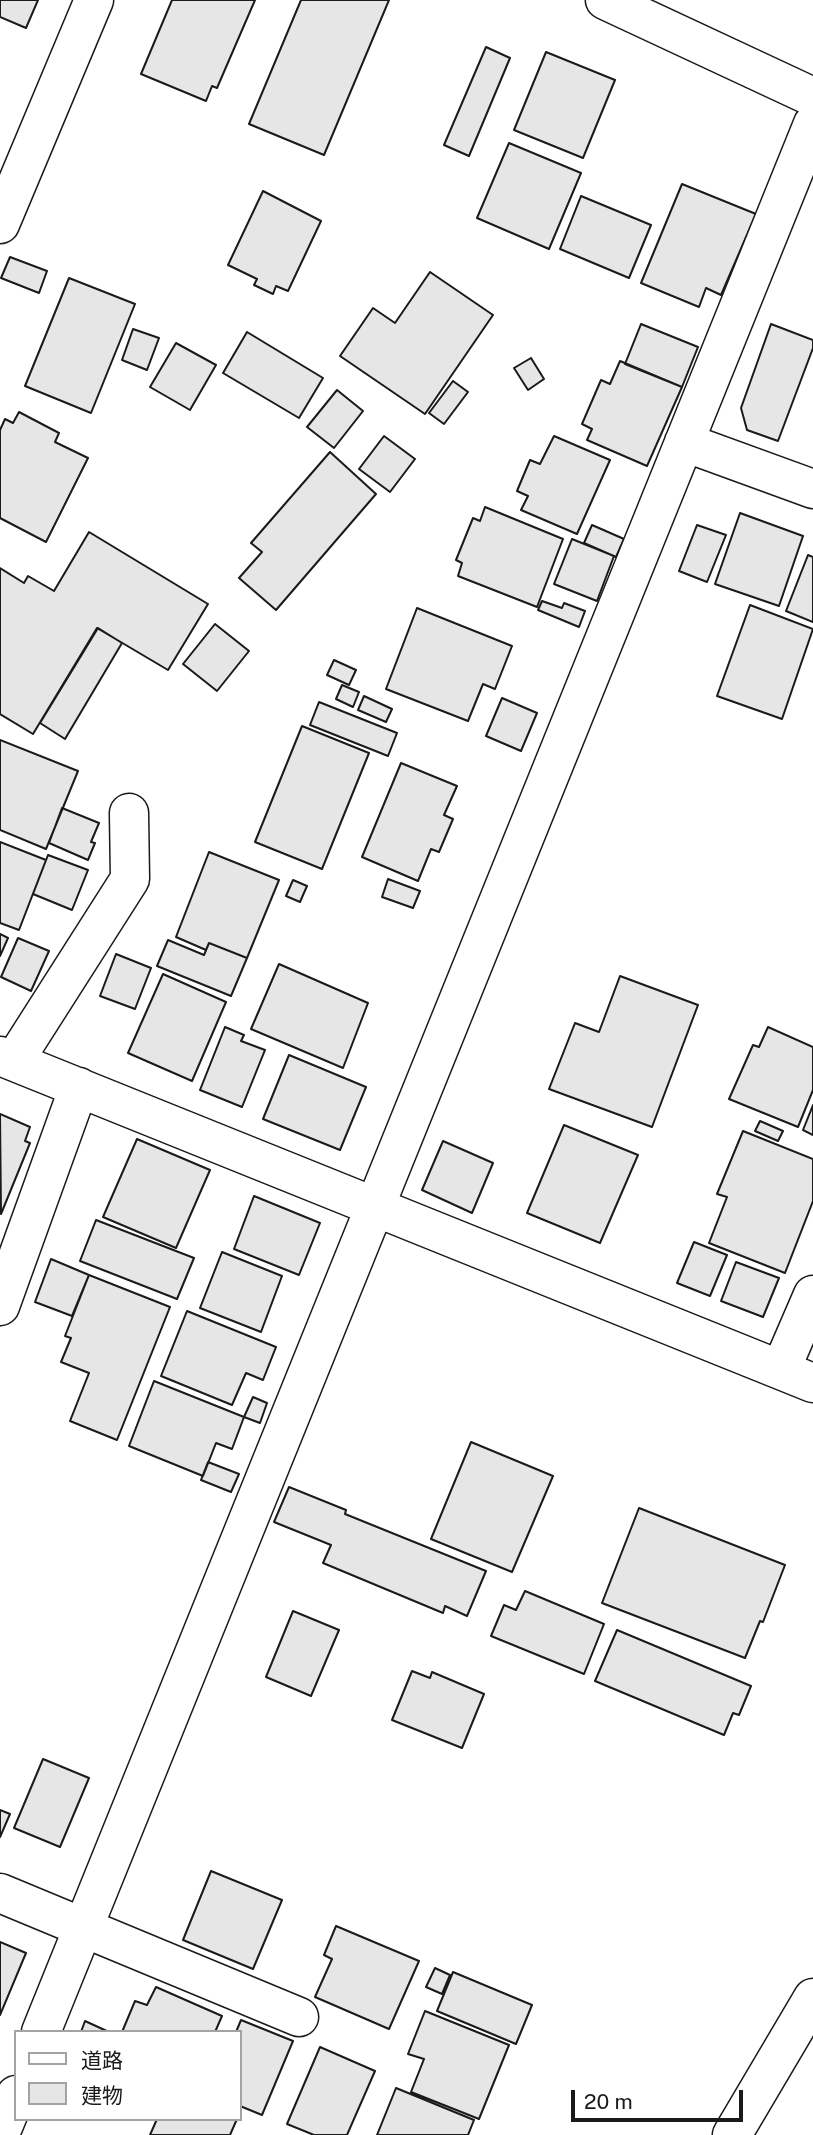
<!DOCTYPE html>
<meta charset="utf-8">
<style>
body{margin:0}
#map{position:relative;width:813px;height:2135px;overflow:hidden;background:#fff;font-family:"Public Sans","Noto Sans JP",sans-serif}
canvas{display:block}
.legend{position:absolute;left:14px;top:2030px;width:228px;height:91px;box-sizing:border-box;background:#fff;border:2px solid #a3a3a3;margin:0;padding:9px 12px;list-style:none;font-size:21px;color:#1a1a1a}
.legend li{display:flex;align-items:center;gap:14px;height:35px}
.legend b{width:35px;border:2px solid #a3a3a3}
.scale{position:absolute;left:571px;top:2090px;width:172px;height:32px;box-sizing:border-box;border:4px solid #1a1a1a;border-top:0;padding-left:9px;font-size:21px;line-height:24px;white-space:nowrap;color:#1a1a1a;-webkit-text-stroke:5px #fff;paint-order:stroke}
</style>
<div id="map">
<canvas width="813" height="2135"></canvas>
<ul class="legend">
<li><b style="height:9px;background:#fff"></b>道路</li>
<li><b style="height:19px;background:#e6e6e6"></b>建物</li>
</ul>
<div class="scale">20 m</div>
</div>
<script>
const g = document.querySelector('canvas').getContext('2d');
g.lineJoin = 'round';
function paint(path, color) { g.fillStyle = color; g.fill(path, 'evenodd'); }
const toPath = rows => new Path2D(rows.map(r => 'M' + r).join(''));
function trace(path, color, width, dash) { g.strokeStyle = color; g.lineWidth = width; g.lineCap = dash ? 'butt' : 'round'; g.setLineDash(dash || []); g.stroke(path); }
const building = toPath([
 [0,0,38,0,26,28,0,17,0,0],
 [172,0,255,0,217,88,212,86,206,101,141,74,172,0],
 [301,0,389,0,324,155,249,124,301,0],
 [486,47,510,58,469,156,444,145,486,47],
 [546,52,615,80,583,158,514,130,546,52],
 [509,143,581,173,549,249,477,218,509,143],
 [682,184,756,214,721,295,706,288,699,307,641,283,682,184],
 [263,191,321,221,288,291,276,286,273,294,254,285,257,279,228,265,263,191],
 [581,196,651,225,629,278,560,249,581,196],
 [10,257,47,271,39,293,1,278,10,257],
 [430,272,493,315,425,414,340,356,373,308,395,323,430,272],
 [69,278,135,304,91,413,25,386,69,278],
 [641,324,698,347,682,387,625,364,641,324],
 [771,324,813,340,813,348,778,441,747,430,741,408,771,324],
 [133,329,159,338,147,370,122,360,133,329],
 [247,332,323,378,299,418,223,373,247,332],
 [176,343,216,365,190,410,150,387,176,343],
 [531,358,544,379,528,390,514,368,531,358],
 [620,361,682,387,647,466,587,440,592,429,582,424,601,380,610,384,620,361],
 [453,381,468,392,444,424,429,413,453,381],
 [337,390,363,411,334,448,307,427,337,390],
 [19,412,59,433,55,442,88,458,46,542,0,518,0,430,5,419,13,423,19,412],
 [384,436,415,459,390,492,359,469,384,436],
 [554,436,610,460,577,534,521,510,528,496,517,491,530,460,540,464,554,436],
 [330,452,376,494,276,610,239,578,262,552,251,543,330,452],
 [485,507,563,539,537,607,458,576,462,563,456,560,473,518,480,521,485,507],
 [740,513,803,536,779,606,715,584,740,513],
 [592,525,624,539,616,557,584,543,592,525],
 [697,525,726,535,707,582,679,571,697,525],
 [89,532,208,604,168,670,97,628,33,734,0,714,0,568,24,583,28,576,54,591,89,532],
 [572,539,614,556,597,601,554,584,572,539],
 [808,555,813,557,813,622,786,611,808,555],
 [542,601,562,608,564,603,585,611,579,627,538,610,542,601],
 [750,605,813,629,782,719,717,696,750,605],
 [417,608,512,646,495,689,483,684,468,721,386,689,417,608],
 [215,624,249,651,217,691,183,664,215,624],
 [98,628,122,643,65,739,40,723,98,628],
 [334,660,356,670,349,685,327,675,334,660],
 [342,685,359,692,353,707,336,699,342,685],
 [364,696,392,709,386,722,358,710,364,696],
 [502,698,537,713,521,751,486,736,502,698],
 [319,702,397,733,388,756,310,725,319,702],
 [302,726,369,753,322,869,255,842,302,726],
 [0,740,78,771,46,849,0,830,0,740],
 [401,763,457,786,444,815,453,819,439,852,431,849,418,881,362,857,401,763],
 [62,808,99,823,91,842,95,843,88,860,49,843,62,808],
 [0,842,46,860,19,930,0,923,0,842],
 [209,852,279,880,247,958,209,943,206,950,176,937,209,852],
 [48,855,88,870,72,910,33,894,48,855],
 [388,879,420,891,413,908,382,897,388,879],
 [293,880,307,886,300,902,286,896,293,880],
 [0,934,8,938,0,956,0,934],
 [18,938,49,951,31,991,1,977,18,938],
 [168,940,204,955,209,943,247,958,231,996,157,966,168,940],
 [116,954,151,968,135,1009,100,996,116,954],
 [279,964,368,1003,343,1068,251,1029,279,964],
 [163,974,226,1002,192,1081,128,1053,163,974],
 [620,976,698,1005,652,1127,549,1089,575,1023,599,1032,620,976],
 [225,1027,244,1035,241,1041,265,1050,242,1107,200,1090,225,1027],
 [768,1027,813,1047,813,1090,798,1127,729,1099,753,1045,759,1047,768,1027],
 [289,1055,366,1087,340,1150,263,1119,289,1055],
 [813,1105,813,1135,803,1130,813,1105],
 [0,1114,30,1127,25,1141,30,1143,1,1214,0,1114],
 [760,1121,783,1131,778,1141,755,1131,760,1121],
 [564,1125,638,1155,600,1243,527,1213,564,1125],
 [743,1131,813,1159,813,1201,785,1273,709,1243,727,1197,717,1194,743,1131],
 [137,1139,210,1170,176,1248,103,1217,137,1139],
 [443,1141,493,1163,472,1213,422,1190,443,1141],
 [254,1196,320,1223,299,1275,234,1249,254,1196],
 [96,1220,194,1258,177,1299,80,1261,96,1220],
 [694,1242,727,1255,710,1296,677,1283,694,1242],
 [222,1252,282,1276,261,1332,200,1308,222,1252],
 [51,1259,89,1275,72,1316,35,1302,51,1259],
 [736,1262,779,1278,763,1317,721,1301,736,1262],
 [89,1275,170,1307,117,1440,70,1421,89,1373,61,1362,71,1338,65,1336,89,1275],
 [187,1311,276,1347,263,1380,246,1373,232,1405,161,1376,187,1311],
 [154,1381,244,1417,232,1449,216,1443,203,1476,129,1446,154,1381],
 [253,1397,267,1403,260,1423,244,1417,253,1397],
 [471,1442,553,1476,512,1572,431,1539,471,1442],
 [208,1462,239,1474,231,1492,201,1480,208,1462],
 [289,1487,346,1510,345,1514,486,1571,467,1616,445,1606,443,1613,323,1563,331,1545,274,1522,289,1487],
 [639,1508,785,1565,763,1622,760,1621,745,1658,602,1603,639,1508],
 [525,1591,604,1624,584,1674,491,1636,504,1605,516,1610,525,1591],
 [293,1611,339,1630,311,1696,266,1677,293,1611],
 [617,1630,751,1686,739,1715,733,1713,724,1735,595,1681,617,1630],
 [412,1671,430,1678,432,1672,484,1694,462,1748,392,1720,412,1671],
 [43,1759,89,1778,60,1847,14,1828,43,1759],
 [0,1810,10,1814,0,1837,0,1810],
 [211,1871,282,1900,253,1969,183,1940,211,1871],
 [336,1926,419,1961,389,2029,315,1997,332,1959,324,1955,336,1926],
 [0,1942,26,1953,0,2015,0,1942],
 [435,1968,450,1975,442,1994,426,1987,435,1968],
 [453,1972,532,2005,516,2044,437,2011,453,1972],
 [156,1987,222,2016,215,2032,122,2032,135,2001,147,2005,156,1987],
 [425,2011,509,2045,479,2119,411,2092,424,2059,408,2054,425,2011],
 [241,2020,293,2041,262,2115,240,2106,240,2032,236,2032,241,2020],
 [85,2021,109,2032,81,2032,85,2021],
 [320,2047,375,2071,347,2135,314,2135,287,2124,320,2047],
 [396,2088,474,2120,468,2135,377,2135,396,2088],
 [157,2119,237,2119,230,2135,150,2135,157,2119]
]);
const street = toPath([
 [605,0,813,97],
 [0,224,94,0],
 [684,442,813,489],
 [0,1056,813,1383],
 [14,1061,130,879,129,813],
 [0,1306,79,1087],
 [781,1369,813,1295],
 [0,1893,299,2017],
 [41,2032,813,124],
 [0,2134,16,2095]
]);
const primary = toPath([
 [732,2135,813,1998]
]);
paint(building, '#e6e6e6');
trace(building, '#1a1a1a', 2);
trace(street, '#1a1a1a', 41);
trace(primary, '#1a1a1a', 41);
trace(street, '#fff', 38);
trace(primary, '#fff', 38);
</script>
